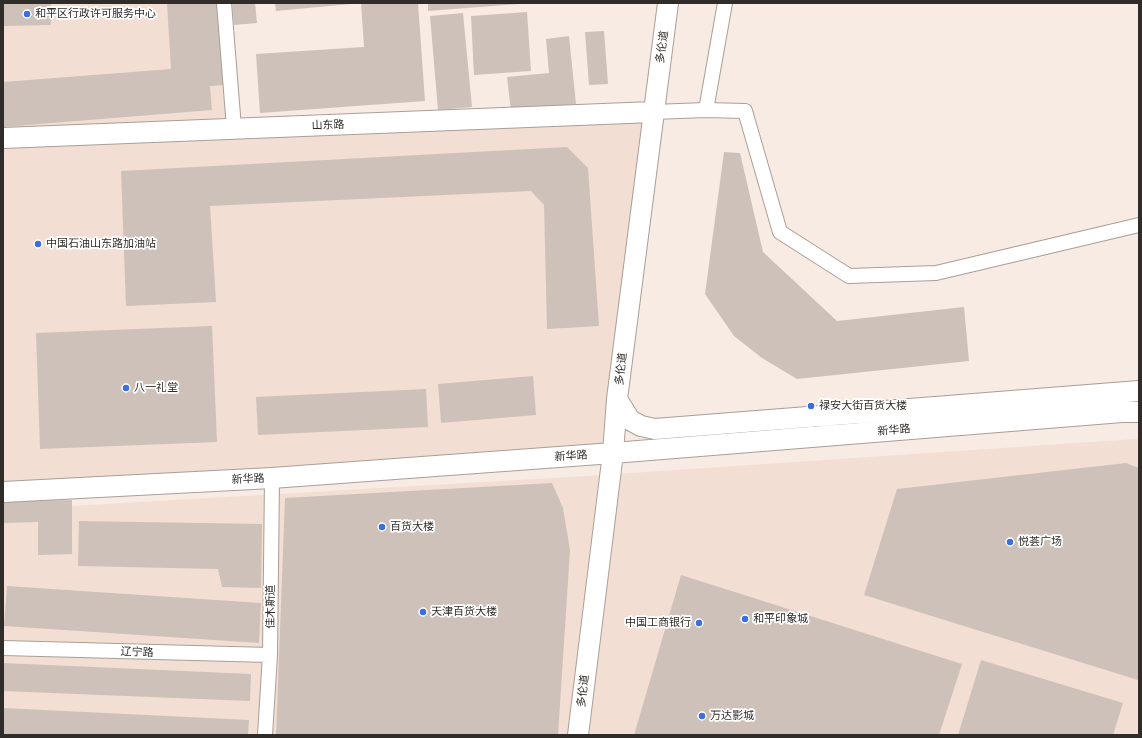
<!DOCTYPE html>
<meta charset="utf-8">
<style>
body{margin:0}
#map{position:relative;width:1142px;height:738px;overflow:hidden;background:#f8ebe3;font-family:"Asap Condensed",sans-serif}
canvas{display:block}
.frame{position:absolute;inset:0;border:4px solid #302c29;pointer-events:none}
</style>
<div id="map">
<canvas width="1142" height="738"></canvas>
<div class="frame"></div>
</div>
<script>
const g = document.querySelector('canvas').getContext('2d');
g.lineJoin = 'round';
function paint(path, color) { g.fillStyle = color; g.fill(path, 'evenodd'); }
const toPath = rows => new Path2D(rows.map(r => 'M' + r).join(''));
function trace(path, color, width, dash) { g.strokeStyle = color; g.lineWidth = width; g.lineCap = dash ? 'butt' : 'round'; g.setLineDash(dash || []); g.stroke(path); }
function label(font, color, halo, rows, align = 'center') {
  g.font = font + ' "Asap Condensed","Noto Sans SC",sans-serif'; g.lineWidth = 3.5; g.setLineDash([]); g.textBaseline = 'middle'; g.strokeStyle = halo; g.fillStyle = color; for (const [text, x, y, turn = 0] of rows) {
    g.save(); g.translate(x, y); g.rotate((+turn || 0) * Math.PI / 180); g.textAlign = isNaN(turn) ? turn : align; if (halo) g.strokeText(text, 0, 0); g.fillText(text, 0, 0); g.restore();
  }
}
const built = toPath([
 [3,3,229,3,240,129,644,115,605,452,3,486],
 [1136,439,1139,440,1139,735,3,735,3,510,587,476]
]);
const building = toPath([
 [3,3,51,3,51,25,3,26],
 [167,3,219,3,225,85,210,86,212,110,3,127,3,82,171,69],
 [232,3,255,3,257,23,234,25],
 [275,3,351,3,351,4,276,11],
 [361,3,418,3,425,101,260,113,256,54,364,47],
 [428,3,519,3,519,4,428,11],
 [527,12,531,71,474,75,471,16],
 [463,13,472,107,438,110,430,16],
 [604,31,608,84,589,85,585,32],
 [569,36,576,104,511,111,507,77,549,73,546,39],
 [567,147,588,168,599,326,547,329,544,205,531,191,210,206,216,302,126,306,121,171],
 [724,152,740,153,763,252,837,321,964,307,969,361,797,379,762,358,734,336,705,294],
 [212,326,217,442,40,449,36,333],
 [533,376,536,415,441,423,438,384],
 [426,389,428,427,258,435,256,397],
 [1126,463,1139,468,1138,680,864,595,897,489],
 [552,483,563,508,570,550,558,735,276,735,285,498],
 [72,500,72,554,38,555,38,522,3,523,3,501],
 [79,521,262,524,261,588,222,587,218,569,78,566],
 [681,575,962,664,939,735,634,735],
 [7,586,261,603,259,643,4,626],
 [981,660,1123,703,1113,735,958,735],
 [3,663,251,674,250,701,3,691],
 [3,708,249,720,248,735,3,735]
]);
const street = toPath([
 [224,3,234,128],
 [706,110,745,111,780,232,849,276,936,273,1139,225],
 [653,112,706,110,725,3],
 [3,648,270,655],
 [265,735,270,655,272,478]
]);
const secondary = toPath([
 [3,138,653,112],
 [617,399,630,420,641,426,655,429,1139,391],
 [3,492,272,478,613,453,1122,412,1139,412],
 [578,735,613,453,617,399,668,3]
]);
const markers = [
 [27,14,4,"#3b6ede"],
 [38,244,4,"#3b6ede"],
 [126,388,4,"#3b6ede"],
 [811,406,4,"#3b6ede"],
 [382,527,4,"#3b6ede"],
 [1010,542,4,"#3b6ede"],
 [423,612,4,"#3b6ede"],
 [745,619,4,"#3b6ede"],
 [699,623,4,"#3b6ede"],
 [702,716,4,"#3b6ede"]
];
const poiNames = [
 ["和平区行政许可服务中心",35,14],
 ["中国石油山东路加油站",46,244],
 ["八一礼堂",134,388],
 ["禄安大街百货大楼",819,406],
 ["百货大楼",390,527],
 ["悦荟广场",1018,542],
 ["天津百货大楼",431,612],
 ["和平印象城",753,619],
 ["中国工商银行",691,623,"right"],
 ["万达影城",710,716]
];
const streetNames = [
 ["多伦道",662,47,-82],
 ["山东路",328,125,-2],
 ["多伦道",621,369,-83],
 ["新华路",894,430,-5],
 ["新华路",571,456,-4],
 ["新华路",248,479,-3],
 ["佳木斯道",271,607,-90],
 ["辽宁路",137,652,2],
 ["多伦道",583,691,-83]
];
paint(built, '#f2ded3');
paint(building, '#cec1ba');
trace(street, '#aa9e97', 16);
trace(secondary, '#aa9e97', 22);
trace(street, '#fff', 14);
trace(secondary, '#fff', 20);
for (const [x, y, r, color] of markers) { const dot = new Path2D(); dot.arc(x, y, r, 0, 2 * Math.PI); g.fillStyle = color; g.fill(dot); trace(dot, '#fff', 1.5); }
label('11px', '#302c29', '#fff', poiNames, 'left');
label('11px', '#302c29', '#fff', streetNames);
</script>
